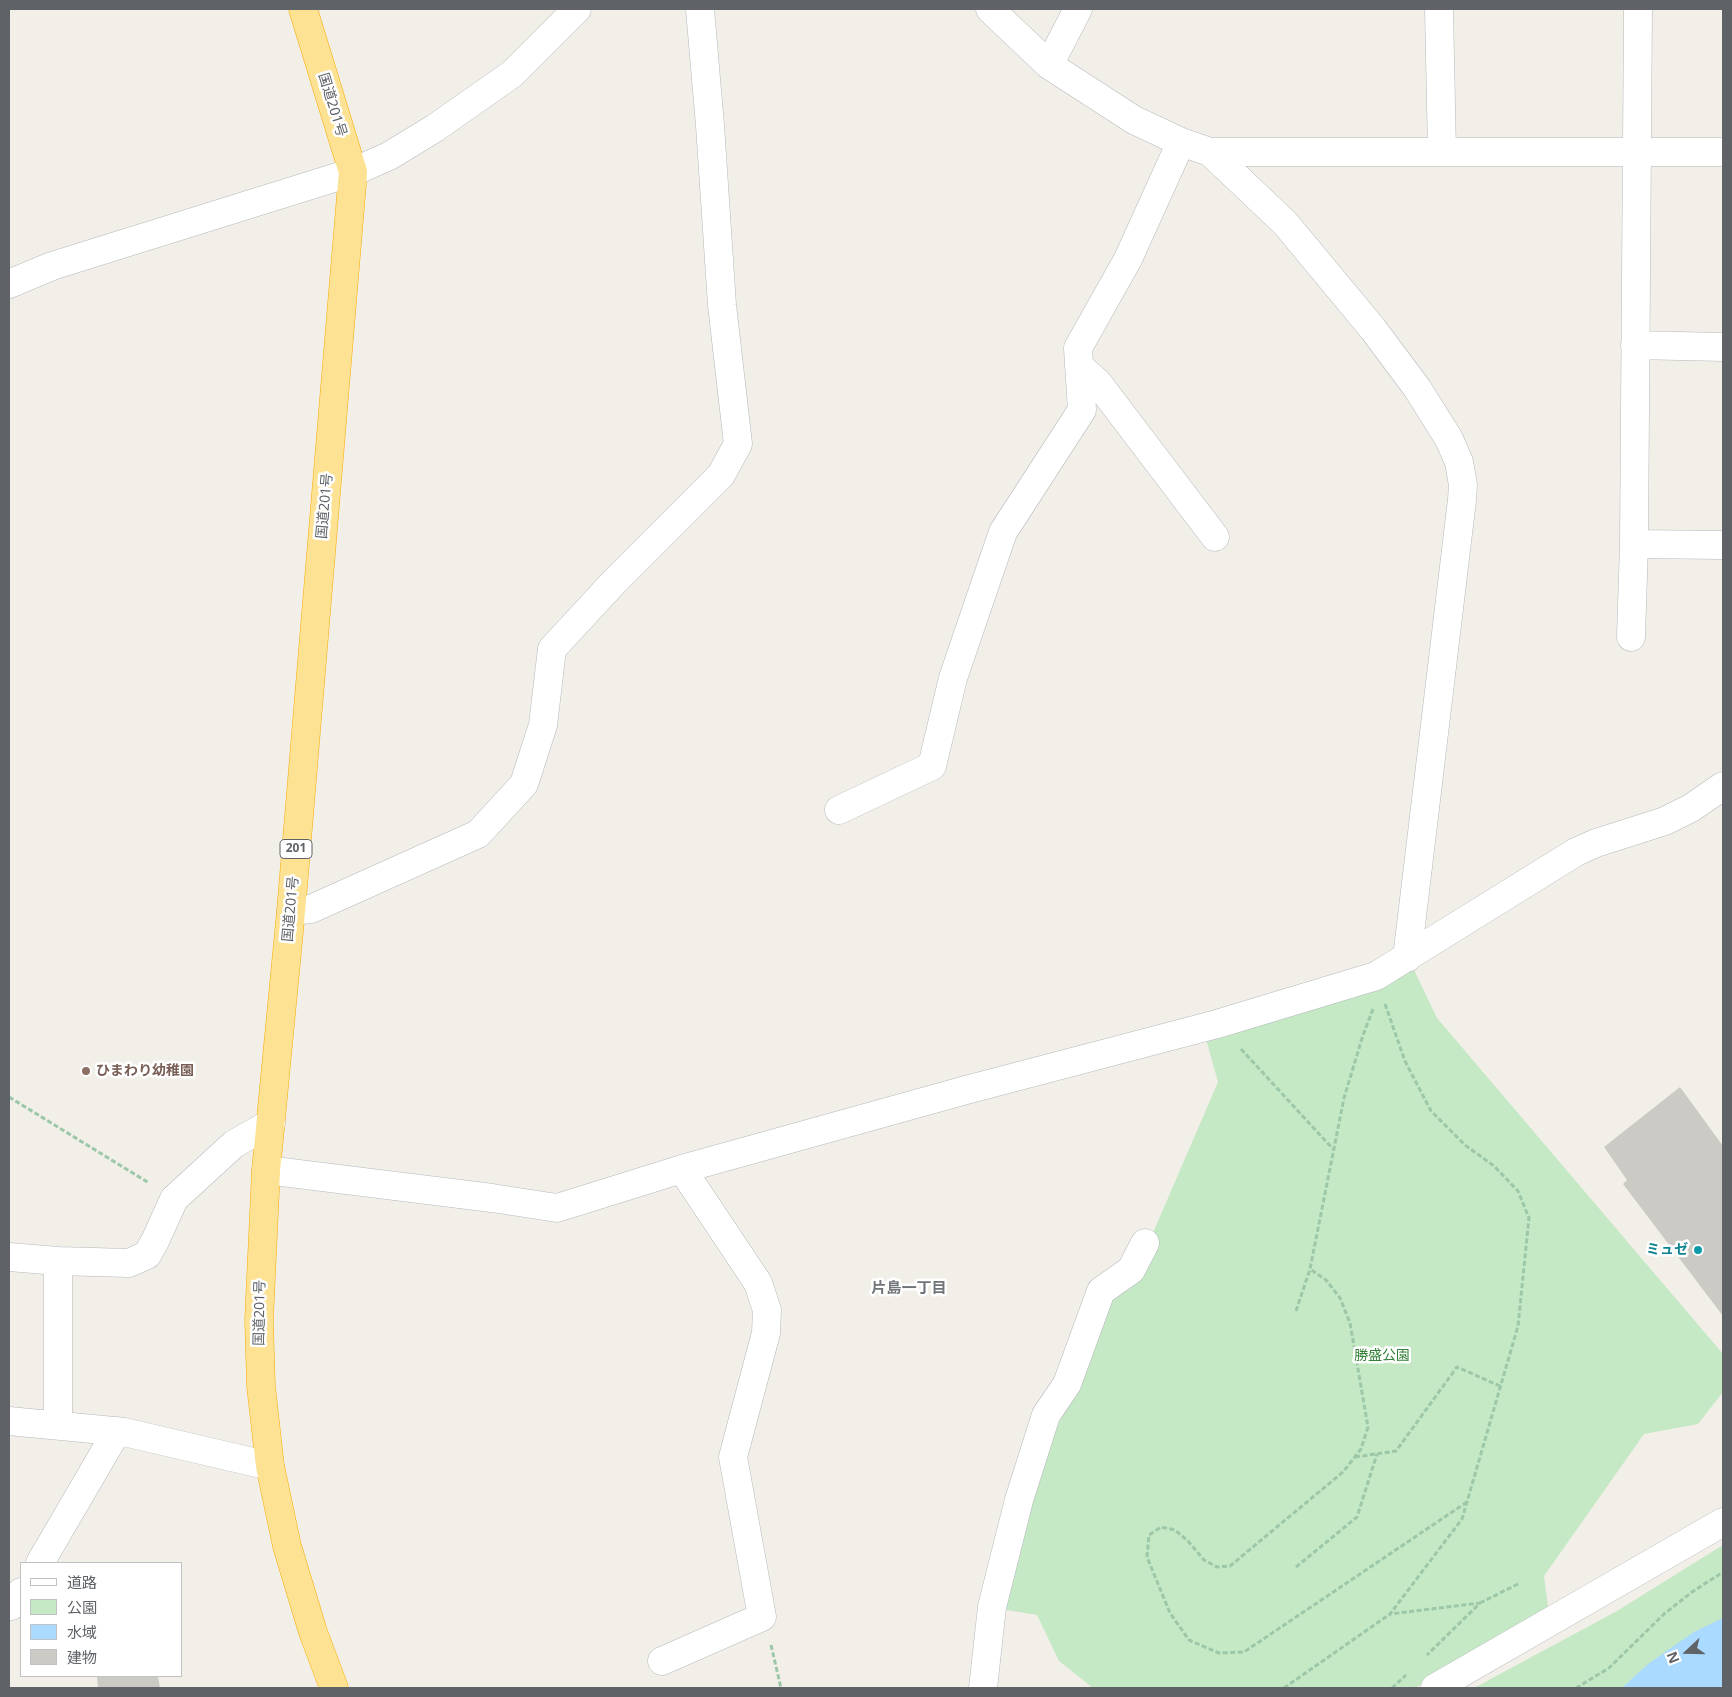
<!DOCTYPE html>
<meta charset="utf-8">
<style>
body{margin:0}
#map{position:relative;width:1732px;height:1697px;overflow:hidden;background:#f1efe8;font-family:"Noto Sans","Noto Sans JP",sans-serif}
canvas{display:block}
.frame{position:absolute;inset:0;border:10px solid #5f6368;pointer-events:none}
.legend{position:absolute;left:20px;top:1562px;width:162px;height:115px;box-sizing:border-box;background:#fff;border:1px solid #bfc1c3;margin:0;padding:6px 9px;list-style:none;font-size:15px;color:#5f6368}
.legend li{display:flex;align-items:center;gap:10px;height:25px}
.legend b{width:25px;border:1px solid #bfc1c3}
.north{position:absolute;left:1662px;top:1627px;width:50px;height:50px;-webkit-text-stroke:4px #fff;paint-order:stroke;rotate:249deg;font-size:14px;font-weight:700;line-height:20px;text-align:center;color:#5f6368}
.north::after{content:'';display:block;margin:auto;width:18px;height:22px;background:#5f6368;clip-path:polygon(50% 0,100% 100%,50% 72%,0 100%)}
</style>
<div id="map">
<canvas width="1732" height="1697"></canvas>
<div class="frame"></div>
<ul class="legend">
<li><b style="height:6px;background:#fff"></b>道路</li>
<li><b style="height:14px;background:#c5e8c5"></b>公園</li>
<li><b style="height:14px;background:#aadaff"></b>水域</li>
<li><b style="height:14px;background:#cccac5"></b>建物</li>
</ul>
<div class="north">N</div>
</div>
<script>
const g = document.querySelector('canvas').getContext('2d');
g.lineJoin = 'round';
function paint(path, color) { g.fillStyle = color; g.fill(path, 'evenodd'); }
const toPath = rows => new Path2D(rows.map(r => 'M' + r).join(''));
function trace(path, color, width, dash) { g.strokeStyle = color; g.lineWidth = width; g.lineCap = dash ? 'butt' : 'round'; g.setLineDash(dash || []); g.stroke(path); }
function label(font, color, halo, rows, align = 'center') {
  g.font = font + ' "Noto Sans","Noto Sans JP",sans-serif'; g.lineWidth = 5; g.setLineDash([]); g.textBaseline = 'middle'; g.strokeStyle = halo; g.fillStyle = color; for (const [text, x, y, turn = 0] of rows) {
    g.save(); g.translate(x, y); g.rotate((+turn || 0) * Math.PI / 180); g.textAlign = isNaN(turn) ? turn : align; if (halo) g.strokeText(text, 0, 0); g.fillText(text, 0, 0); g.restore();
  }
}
const green = toPath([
 [1414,970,1437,1018,1723,1354,1723,1392,1698,1424,1644,1434,1544,1576,1549,1614,1415,1688,1093,1688,1059,1661,1037,1615,1001,1609,1047,1446,1064,1413,1103,1292,1137,1270,1218,1082,1206,1039,1370,991],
 [1723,1545,1723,1688,1474,1688,1617,1611]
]);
const water = toPath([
 [1723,1618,1723,1688,1622,1688,1648,1664,1694,1632]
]);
const building = toPath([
 [1680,1087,1723,1146,1723,1316,1623,1184,1627,1180,1604,1147],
 [97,1676,158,1676,160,1688,98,1688]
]);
const path = toPath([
 [1385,1004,1405,1061,1431,1111,1465,1145,1494,1166,1518,1191,1529,1218,1518,1326,1462,1519,1390,1614,1480,1603,1427,1655],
 [1373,1009,1363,1035,1344,1098,1310,1269,1326,1280,1340,1298,1350,1323,1368,1427,1361,1449,1343,1472,1230,1566,1217,1567,1204,1560,1188,1541,1175,1530,1161,1527,1149,1535,1147,1557,1170,1613,1189,1640,1219,1653,1244,1652,1467,1502],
 [1241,1049,1333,1149],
 [9,1097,149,1183],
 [1296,1311,1310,1269],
 [1355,1457,1396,1451,1457,1367,1500,1386],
 [1296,1567,1357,1517,1377,1454],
 [1480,1603,1520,1583],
 [771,1645,781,1688],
 [1284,1688,1390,1614],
 [1392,1688,1406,1675],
 [1576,1688,1609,1668,1664,1614,1692,1592,1723,1572]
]);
const minor = toPath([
 [990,9,1049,65,1134,120,1181,142,1210,152,1723,152],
 [1439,9,1442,152],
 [1638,9,1634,544,1723,545],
 [1049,65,1078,9],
 [1210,152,1285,223,1373,329,1417,388,1449,439,1459,462,1463,485,1462,500,1407,958],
 [9,284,52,266,353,172,389,156,435,128,512,74,577,9],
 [1635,345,1723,347],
 [1079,366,1098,383,1215,537],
 [1631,637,1634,544],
 [839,810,932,766,953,678,1003,532,1082,410,1078,348,1128,259,1181,142],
 [291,911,311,909,478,834,524,784,543,725,552,649,614,582,721,475,738,444,722,305,710,125,700,9],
 [266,1170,492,1198,557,1208,682,1169,966,1090,1217,1024,1376,976,1576,852,1596,843,1665,821,1691,808,1723,786],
 [9,1257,58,1261,129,1263,147,1255,155,1241,174,1199,234,1144,271,1123],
 [58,1261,58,1425],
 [9,1421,124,1432,270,1466],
 [40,1563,117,1431],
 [11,1606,21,1592],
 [662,1661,762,1617,733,1457,766,1333,767,1310,758,1283,682,1169],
 [983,1688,992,1607,1019,1500,1046,1415,1067,1384,1101,1291,1131,1270,1145,1243],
 [1435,1688,1723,1522]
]);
const highway = toPath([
 [303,9,353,172,291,911,266,1170,259,1320,261,1386,270,1466,287,1546,313,1632,334,1688]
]);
const markers = [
 [86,1071,5,"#8d6e63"],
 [1698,1250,5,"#0f9aa8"]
];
const shields = [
 [296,849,32]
];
const shieldNames = [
 ["201",296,849]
];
const streetNames = [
 ["国道201号",332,105,73],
 ["国道201号",325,506,-85],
 ["国道201号",291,909,-85],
 ["国道201号",260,1313,-89]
];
const educationNames = [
 ["ひまわり幼稚園",96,1071]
];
const cultureNames = [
 ["ミュゼ",1688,1250]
];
const parkNames = [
 ["勝盛公園",1382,1356]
];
const neighbourhoodNames = [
 ["片島一丁目",909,1289]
];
paint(green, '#c5e8c5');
paint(water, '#aadaff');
paint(building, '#cccac5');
trace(minor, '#b5b8bc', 29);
trace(highway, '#f9ab00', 29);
trace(path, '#9cc7a9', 3, [5, 2.5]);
trace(minor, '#fff', 28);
trace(highway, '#fde293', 28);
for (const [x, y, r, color] of markers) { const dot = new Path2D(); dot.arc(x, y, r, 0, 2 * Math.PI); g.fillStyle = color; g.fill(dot); trace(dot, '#fff', 2); }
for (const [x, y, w] of shields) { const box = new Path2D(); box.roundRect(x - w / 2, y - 9.5, w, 19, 4); g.fillStyle = '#fff'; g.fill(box); trace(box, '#5f6368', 1); }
label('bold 12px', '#5f6368', null, shieldNames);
label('14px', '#5f6368', '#fff', streetNames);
label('bold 14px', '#785e54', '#fff', educationNames, 'left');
label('bold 14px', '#0d838f', '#fff', cultureNames, 'right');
label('14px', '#348238', '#fff', parkNames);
label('bold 15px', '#70757a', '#fff', neighbourhoodNames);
</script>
